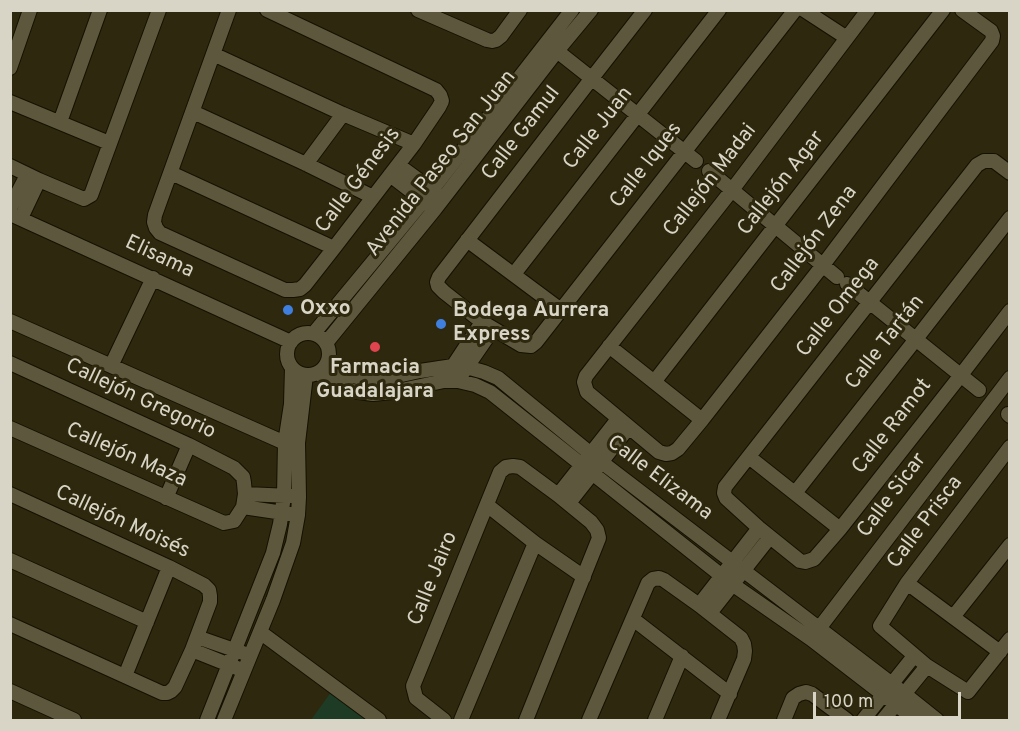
<!DOCTYPE html>
<meta charset="utf-8">
<style>
body{margin:0}
#map{position:relative;width:1020px;height:731px;overflow:hidden;background:#2d280e;font-family:Overpass,sans-serif}
canvas{display:block}
.frame{position:absolute;inset:0;border:12px solid #d8d5c6;pointer-events:none}
.scale{position:absolute;left:813px;top:692px;width:148px;height:27px;box-sizing:border-box;border:3px solid #d8d5c6;border-top:0;padding-left:8px;font-size:18px;line-height:21px;white-space:nowrap;color:#d8d5c6;-webkit-text-stroke:4px #2d280e;paint-order:stroke}
</style>
<div id="map">
<canvas width="1020" height="731"></canvas>
<div class="frame"></div>
<div class="scale">100 m</div>
</div>
<script>
const g = document.querySelector('canvas').getContext('2d');
g.lineJoin = 'round';
function paint(path, color) { g.fillStyle = color; g.fill(path, 'evenodd'); }
const toPath = rows => new Path2D(rows.map(r => 'M' + r).join(''));
function trace(path, color, width, dash) { g.strokeStyle = color; g.lineWidth = width; g.lineCap = dash ? 'butt' : 'round'; g.setLineDash(dash || []); g.stroke(path); }
function label(font, color, halo, rows, align = 'center') {
  g.font = font + ' Overpass,sans-serif'; g.lineWidth = 6; g.setLineDash([]); g.textBaseline = 'middle'; g.strokeStyle = halo; g.fillStyle = color; for (const [text, x, y, turn = 0] of rows) {
    g.save(); g.translate(x, y); g.rotate((+turn || 0) * Math.PI / 180); g.textAlign = isNaN(turn) ? turn : align; if (halo) g.strokeText(text, 0, 0); g.fillText(text, 0, 0); g.restore();
  }
}
const green = toPath([
 [331,692,368,720,311,720]
]);
const minor = toPath([
 [229,10,155,215,154,222,156,228,160,233,285,290,293,290,300,289,305,285,334,248,414,144,439,107,442,101,440,95,436,90,267,10],
 [418,10,487,40,492,41,496,40,501,36,520,10],
 [645,10,592,78,439,277,437,282,438,286,444,292,482,322,521,345,531,346,536,342,795,10],
 [804,10,847,38],
 [868,10,732,190,586,376,584,382,587,392,659,452,666,454,672,453,678,449,702,420,823,265,992,41,993,36,991,31,962,10],
 [557,51,696,161],
 [213,54,343,114,414,144],
 [10,68,30,10],
 [10,102,109,143],
 [193,112,306,164,373,197],
 [60,122,100,10],
 [306,164,343,114],
 [398,165,439,195],
 [10,166,39,180,84,199,91,195,159,10],
 [709,171,837,277],
 [171,173,334,248],
 [1010,173,994,161,984,161,977,165,725,487,724,493,726,498,759,528,800,561,805,562,814,559,840,529,961,375,1010,311],
 [390,175,429,205],
 [10,208,27,175],
 [10,214,291,342],
 [21,218,39,180],
 [467,240,561,310],
 [514,274,719,10],
 [847,284,979,390],
 [10,321,285,443],
 '287 354a21 21 0 1 1 42 0a21 21 0 1 1-42 0Z',
 [314,333,424,200,572,10],
 [326,343,435,209,557,51,591,10],
 [609,346,702,420],
 [328,362,348,375,366,379,388,378,420,371,453,366,466,367,484,372,498,378,591,454,892,684,937,720],
 [10,363,189,445,234,468,243,477,244,483,245,494,243,507,234,521,224,523,10,428],
 [111,366,153,278],
 [449,372,482,322],
 [317,373,352,391,373,394,392,392,444,381,458,381,475,385,490,392,732,584,811,639,916,720],
 [462,374,493,329],
 [654,382,943,10],
 [1008,414,1010,416],
 [1010,447,907,583,880,626,927,666,968,692,1010,639],
 [749,457,840,529],
 [795,493,916,339,1010,218],
 [10,494,169,567,204,585,209,590,210,596,210,602,192,650,175,687,171,691,167,693,162,693,10,624],
 [245,494,291,496],
 [558,495,618,419],
 [166,498,189,445],
 [569,503,629,427],
 [487,505,535,543,584,577],
 [243,507,290,514],
 [10,560,147,622],
 [907,583,1000,652],
 [699,605,759,528],
 [710,613,770,537],
 [953,617,1010,545],
 [633,619,730,694],
 [260,632,379,720],
 [814,635,1010,378],
 [197,637,243,653],
 [192,650,237,668],
 [125,676,169,567],
 [10,691,74,720],
 [207,720,273,553,280,524,284,496,285,443,291,404,292,368],
 [224,720,273,600,293,543,298,515,299,497,298,443,306,375],
 [444,720,416,698,413,686,500,472,506,467,513,466,520,467,558,495,591,522,597,530,599,538,526,720],
 [461,720,535,543],
 [589,720,648,583,653,579,659,578,664,580,699,605,741,638,744,644,745,651,744,659,718,720],
 [655,720,682,656],
 [784,720,793,698,799,694,806,692,812,694,847,720],
 [863,720,914,656],
 [883,720,927,666]
]);
const markers = [
 [288,310,6,"#3f7fe0"],
 [441,324,6,"#3f7fe0"],
 [375,347,6,"#e0444e"]
];
const streetNames = [
 ["Calle Juan",599,129,-52],
 ["Calle Gamul",522,134,-52],
 ["Avenida Paseo San Juan",442,164,-52],
 ["Calle Iques",647,166,-52],
 ["Calle Génesis",359,181,-53],
 ["Callejón Madai",711,181,-52],
 ["Callejón Agar",782,184,-52],
 ["Callejón Zena",815,240,-53],
 ["Elisama",159,258,25],
 ["Calle Omega",839,308,-52],
 ["Calle Tartán",886,343,-52],
 ["Callejón Gregorio",140,400,25],
 ["Calle Ramot",893,427,-52],
 ["Callejón Maza",126,456,24],
 ["Calle Elizama",659,479,37],
 ["Calle Sicar",893,496,-53],
 ["Callejón Moisés",122,523,25],
 ["Calle Prisca",926,523,-53],
 ["Calle Jairo",434,579,-68]
];
const poiNames = [
 ["Oxxo",300,310],
 ["Bodega Aurrera",453,312],
 ["Express",453,336],
 ["Farmacia",375,369,"center"],
 ["Guadalajara",375,393,"center"]
];
paint(green, '#1e3b25');
trace(minor, '#151100', 16);
trace(minor, '#5d583d', 14);
for (const [x, y, r, color] of markers) { const dot = new Path2D(); dot.arc(x, y, r, 0, 2 * Math.PI); g.fillStyle = color; g.fill(dot); trace(dot, '#2d280e', 2); }
label('21px', '#d8d5c6', '#2d280e', streetNames);
label('bold 21px', '#d8d5c6', '#2d280e', poiNames, 'left');
</script>
